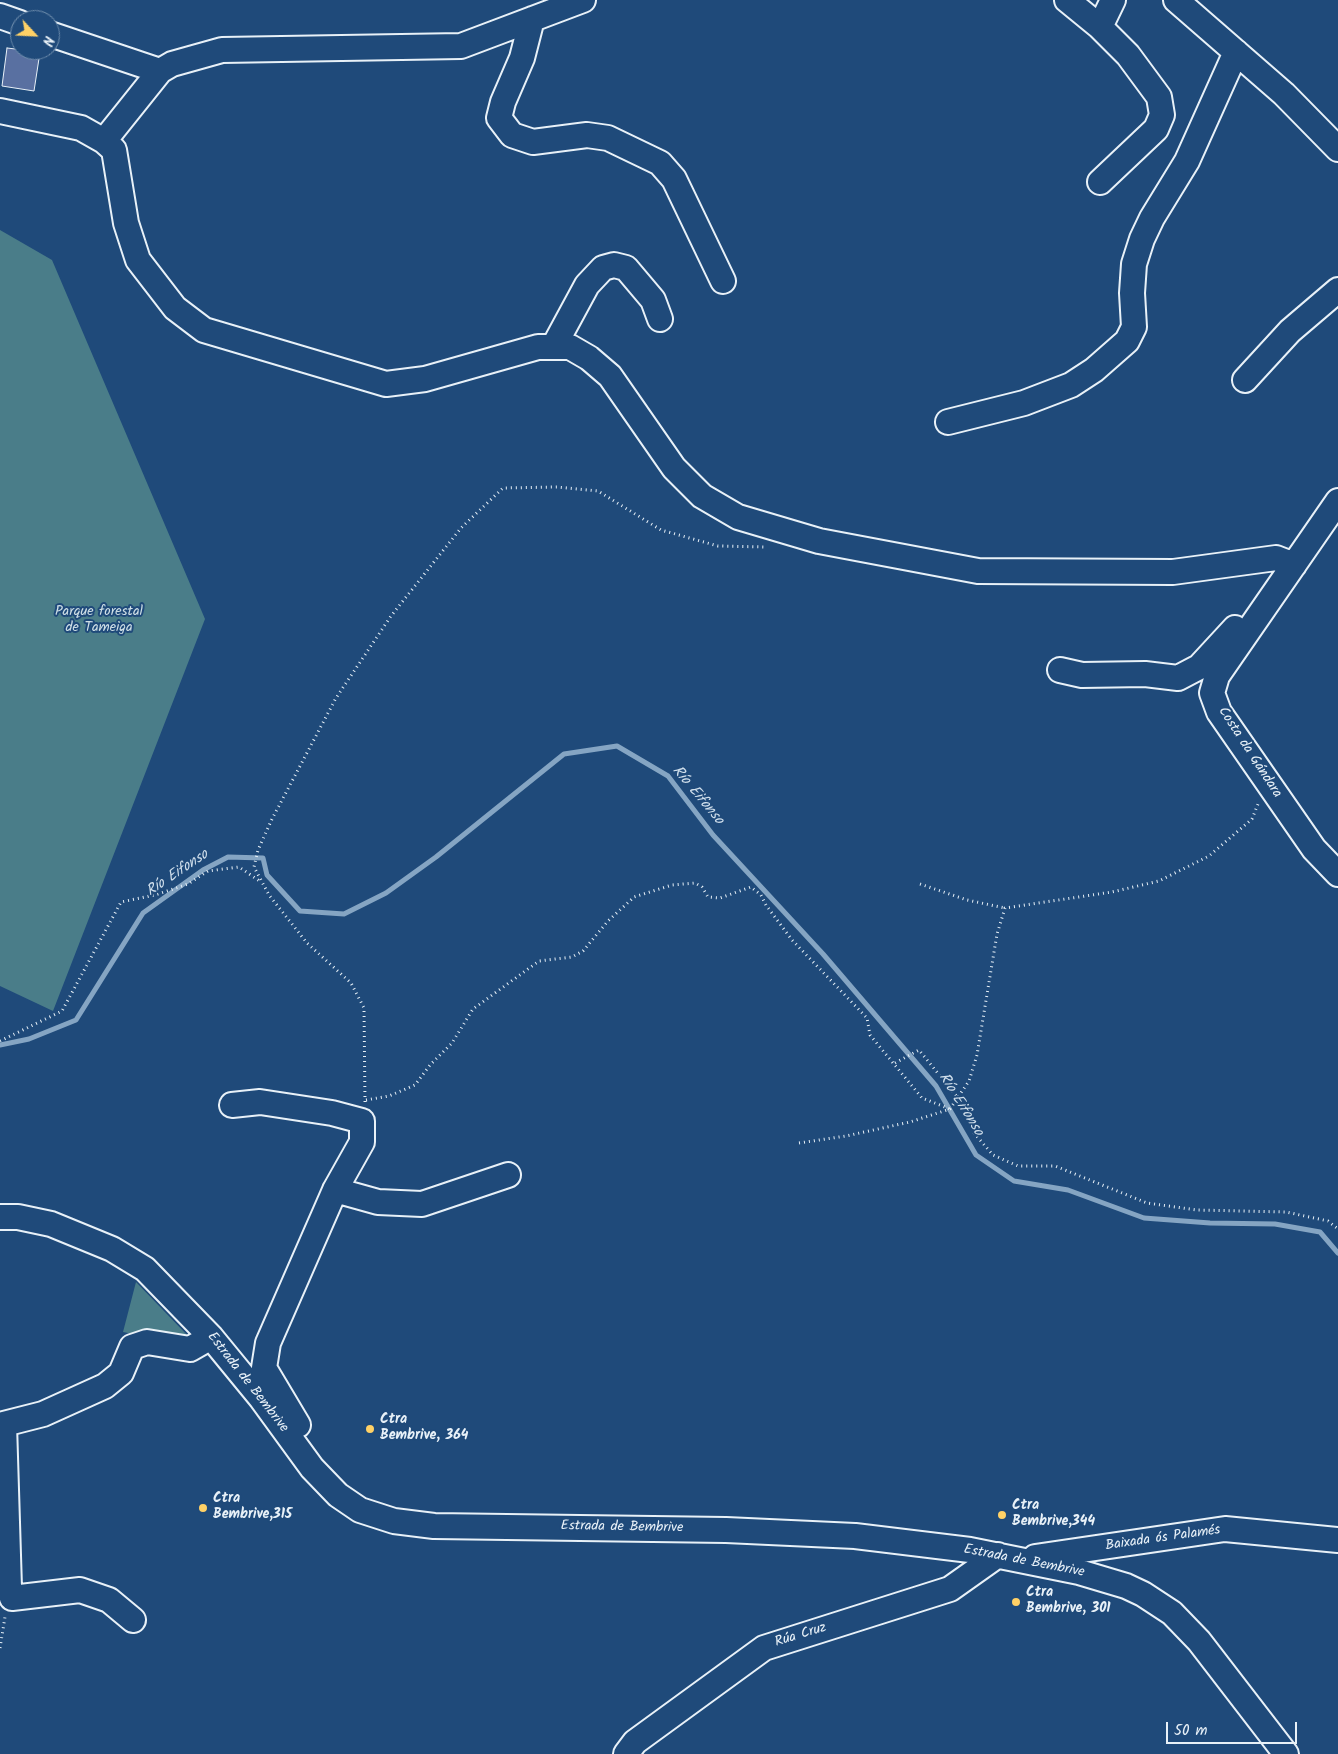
<!DOCTYPE html>
<meta charset="utf-8">
<style>
body{margin:0}
#map{position:relative;width:1338px;height:1754px;overflow:hidden;background:#1f4a7a;font-family:Kalam,sans-serif}
canvas{display:block}
.north{position:absolute;left:10px;top:10px;width:50px;height:50px;box-sizing:border-box;background:#1f4a7a;border:1px solid #6f8dac;border-radius:50%;rotate:115deg;font-size:14px;font-weight:700;line-height:20px;text-align:center;color:#e8f1f8}
.north::after{content:'';display:block;margin:auto;width:18px;height:22px;background:#ffd166;clip-path:polygon(50% 0,100% 100%,50% 72%,0 100%)}
.scale{position:absolute;left:1166px;top:1722px;width:131px;height:22px;box-sizing:border-box;border:2px solid #e8f1f8;border-top:0;padding-left:6px;font-size:15px;line-height:18px;white-space:nowrap;color:#e8f1f8;-webkit-text-stroke:4px #1f4a7a;paint-order:stroke}
</style>
<div id="map">
<canvas width="1338" height="1754"></canvas>
<div class="north">N</div>
<div class="scale">50 m</div>
</div>
<script>
const g = document.querySelector('canvas').getContext('2d');
g.lineJoin = 'round';
function paint(path, color) { g.fillStyle = color; g.fill(path, 'evenodd'); }
const toPath = rows => new Path2D(rows.map(r => 'M' + r).join(''));
function trace(path, color, width, dash) { g.strokeStyle = color; g.lineWidth = width; g.lineCap = dash ? 'butt' : 'round'; g.setLineDash(dash || []); g.stroke(path); }
function label(font, color, halo, rows, align = 'center') {
  g.font = font + ' Kalam,sans-serif'; g.lineWidth = 4; g.setLineDash([]); g.textBaseline = 'middle'; g.strokeStyle = halo; g.fillStyle = color; for (const [text, x, y, turn = 0] of rows) {
    g.save(); g.translate(x, y); g.rotate((+turn || 0) * Math.PI / 180); g.textAlign = isNaN(turn) ? turn : align; if (halo) g.strokeText(text, 0, 0); g.fillText(text, 0, 0); g.restore();
  }
}
const green = toPath([
 [0,230,52,260,205,619,53,1011,0,986],
 [136,1282,190,1338,184,1344,123,1332]
]);
const stream = toPath([
 [0,1045,29,1039,76,1020,143,913,203,870,228,857,263,858,267,875,300,911,344,914,386,893,436,857,564,754,617,746,668,776,713,835,823,954,936,1086,976,1155,1014,1181,1068,1190,1144,1218,1210,1223,1275,1224,1320,1232,1338,1253]
]);
const building = toPath([
 [7,48,40,52,34,91,2,86,7,48]
]);
const path = toPath([
 [920,884,967,900,1005,908],
 [0,1041,62,1011,121,902,155,895,188,884,208,871,239,867,261,882],
 [895,1063,919,1050,958,1098,970,1108,973,1132,993,1155,1018,1166,1055,1166,1147,1203,1197,1210,1286,1212,1328,1221,1338,1229],
 [366,1100,389,1096,415,1085,430,1065,452,1043,473,1009,539,961,572,957,583,951,608,921,634,897,672,885,695,883,702,887,708,897,720,898,751,887,761,895,766,905,792,940,867,1018,870,1035,922,1098,950,1109],
 [365,1102,364,1008,351,983,307,943,269,895,254,867,258,850,272,819,336,698,391,616,461,528,503,488,557,487,598,491,661,530,718,546,766,547],
 [799,1143,846,1136,910,1122,950,1109,969,1081,977,1055,997,934,1005,908,1112,892,1159,881,1209,856,1252,819,1258,804],
 [0,1648,5,1617]
]);
const minor = toPath([
 [1067,0,1100,27,1128,55,1159,97,1162,115,1156,129,1100,182],
 [1176,0,1284,94,1338,149],
 [0,16,20,23],
 [532,19,522,58,503,102,499,118,512,135,533,142,587,135,608,138,660,163,674,179,723,281],
 [1100,27,1113,0],
 [50,34,160,71],
 [0,111,81,128,104,141,114,150,126,223,138,260,175,308,204,330,386,384,425,379,538,347,570,347,589,358,610,376,674,468,702,496,738,517,819,541,978,571,1173,572,1276,558,1294,565],
 [104,141,160,71,172,64,222,50,461,46,583,0],
 [554,346,587,285,603,268,614,265,626,268,653,300,660,319],
 [1245,380,1290,331,1338,290],
 [948,422,1024,403,1071,385,1094,370,1127,341,1134,327,1132,293,1134,264,1142,239,1152,218,1187,161,1236,52],
 [1338,501,1217,676,1212,693,1219,712,1314,849,1338,874],
 [1060,670,1082,675,1145,674,1178,678,1199,667,1235,628],
 [232,1105,260,1102,332,1113,362,1121,362,1142,335,1190,268,1343,264,1368,298,1425],
 [335,1190,378,1202,422,1204,508,1175],
 [0,1217,18,1217,51,1224,112,1249,145,1269,211,1337,261,1398,312,1468,338,1495,360,1510,394,1521,434,1526,726,1530,855,1536,970,1550,1079,1572,1126,1586,1143,1594,1172,1613,1199,1641,1286,1754],
 [4,1424,9,1588,12,1598,80,1590,109,1600,133,1620],
 [0,1425,43,1414,105,1386,121,1373,132,1347,147,1342,190,1349,211,1337],
 [1035,1557,1225,1529,1338,1540],
 [626,1754,635,1742,764,1648,950,1589,998,1555]
]);
const markers = [
 [370,1429,5,"#ffd166"],
 [203,1508,5,"#ffd166"],
 [1002,1515,5,"#ffd166"],
 [1016,1602,5,"#ffd166"]
];
const parkNames = [
 ["Parque forestal",99,613],
 ["de Tameiga",99,629]
];
const streetNames = [
 ["Costa da Gándara",1249,753,57],
 ["Estrada de Bembrive",247,1383,52],
 ["Estrada de Bembrive",622,1528,1],
 ["Baixada ós Palamés",1163,1539,-8],
 ["Estrada de Bembrive",1024,1562,11],
 ["Rúa Cruz",801,1636,-17]
];
const poiNames = [
 ["Ctra",380,1421],
 ["Bembrive, 364",380,1437],
 ["Ctra",213,1500],
 ["Bembrive,315",213,1516],
 ["Ctra",1012,1507],
 ["Bembrive,344",1012,1523],
 ["Ctra",1026,1594],
 ["Bembrive, 301",1026,1610]
];
const waterNames = [
 ["Río Eifonso",697,796,50],
 ["Río Eifonso",178,874,-34],
 ["Río Eifonso",960,1105,58]
];
paint(green, '#4a7d89');
trace(stream, '#85a5c3', 5);
paint(building, '#5970a1');
trace(building, '#e8f1f8', 1);
trace(minor, '#e8f1f8', 28);
trace(path, '#e8f1f8', 3, [1, 4]);
trace(minor, '#1f4a7a', 24);
for (const [x, y, r, color] of markers) { const dot = new Path2D(); dot.arc(x, y, r, 0, 2 * Math.PI); g.fillStyle = color; g.fill(dot); trace(dot, '#1f4a7a', 2); }
label('14px', '#d0e0e7', '#1f4a7a', parkNames);
label('14px', '#e8f1f8', '#1f4a7a', streetNames);
label('bold 14px', '#e8f1f8', '#1f4a7a', poiNames, 'left');
label('italic 15px', '#cfdeeb', '#1f4a7a', waterNames);
</script>
